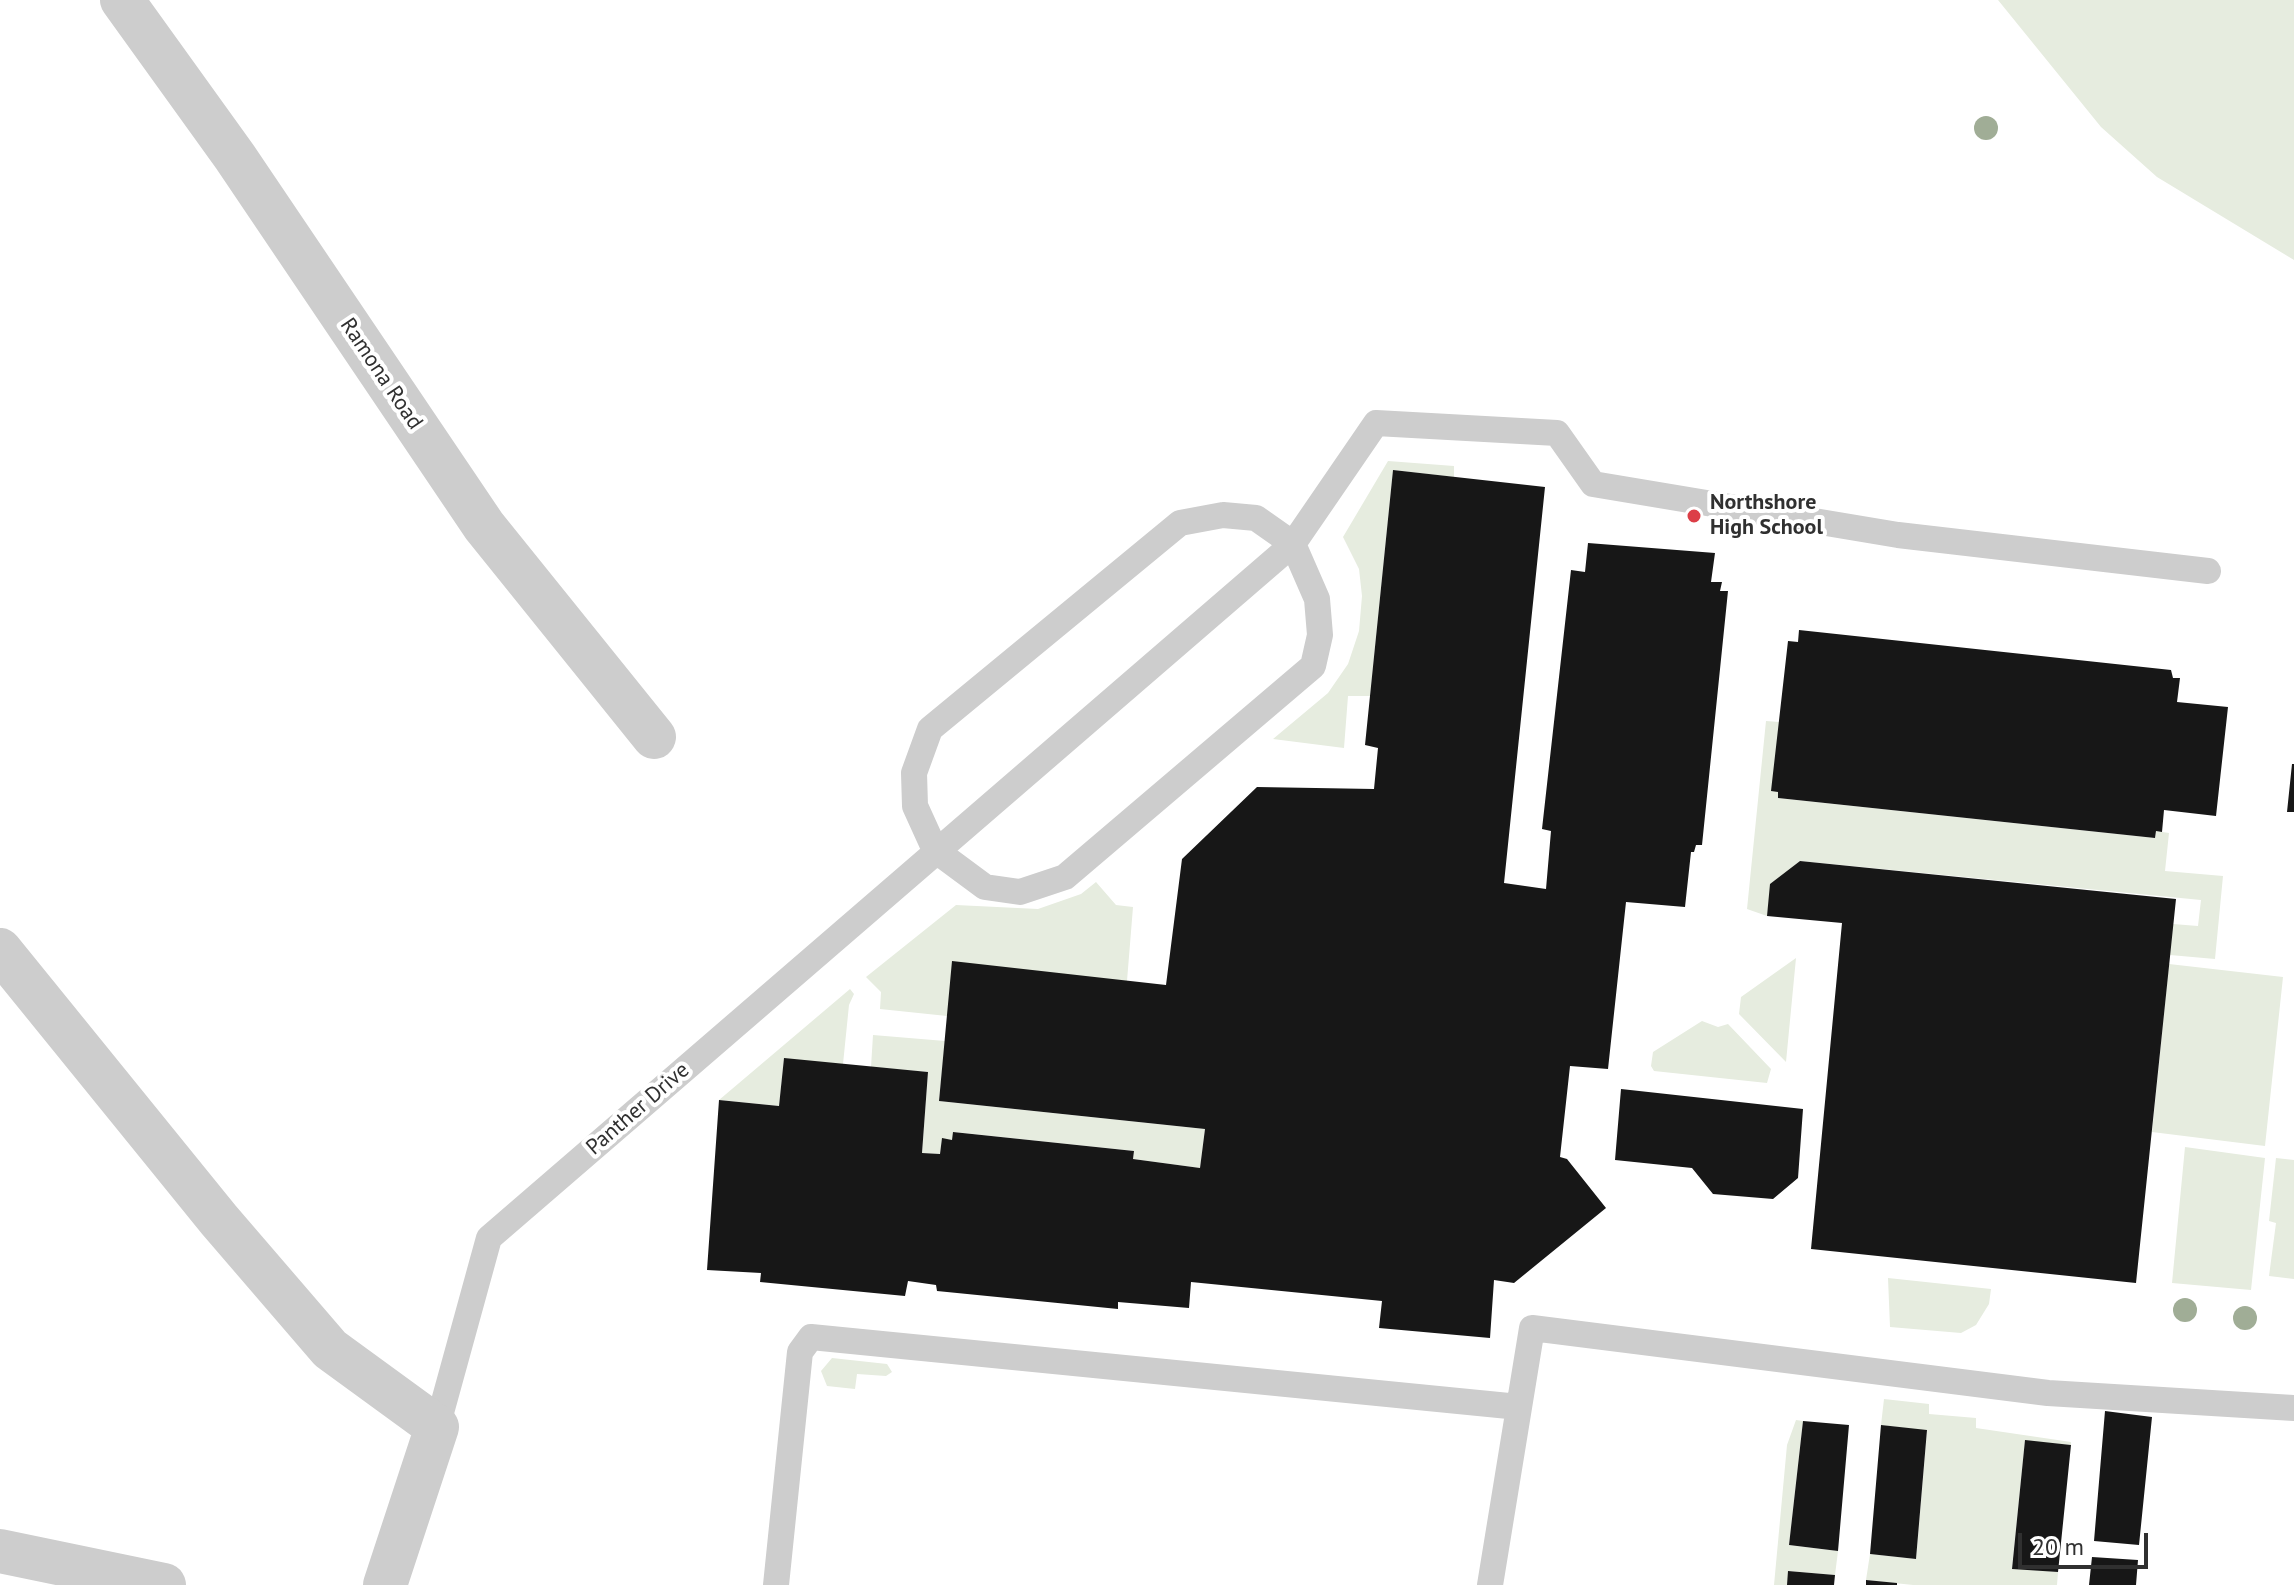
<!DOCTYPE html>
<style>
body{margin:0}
#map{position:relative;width:2294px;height:1585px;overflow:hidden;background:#fff;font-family:"PT Sans",sans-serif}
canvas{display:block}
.scale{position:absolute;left:2018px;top:1533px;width:130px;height:36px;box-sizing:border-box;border:4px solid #303030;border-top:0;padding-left:10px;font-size:24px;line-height:28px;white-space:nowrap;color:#303030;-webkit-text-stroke:6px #fff;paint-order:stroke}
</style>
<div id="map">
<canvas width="2294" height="1585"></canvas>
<div class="scale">20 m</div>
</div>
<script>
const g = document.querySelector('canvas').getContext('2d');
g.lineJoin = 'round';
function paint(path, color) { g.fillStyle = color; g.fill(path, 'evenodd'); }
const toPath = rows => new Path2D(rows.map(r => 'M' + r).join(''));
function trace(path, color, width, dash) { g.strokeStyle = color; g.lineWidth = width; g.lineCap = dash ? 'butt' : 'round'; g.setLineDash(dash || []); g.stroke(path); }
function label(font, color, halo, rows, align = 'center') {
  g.font = font + ' "PT Sans",sans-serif'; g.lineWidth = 8; g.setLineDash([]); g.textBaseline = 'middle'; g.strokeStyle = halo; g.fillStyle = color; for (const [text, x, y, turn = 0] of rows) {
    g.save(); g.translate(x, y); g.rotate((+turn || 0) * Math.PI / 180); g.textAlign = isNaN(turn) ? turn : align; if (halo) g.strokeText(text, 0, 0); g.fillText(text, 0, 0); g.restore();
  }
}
const green = toPath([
 [1998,0,2294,0,2294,260,2157,177,2101,127],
 [1388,461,1454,466,1454,477,1393,470,1370,696,1348,696,1344,748,1273,739,1328,693,1348,664,1359,631,1362,596,1359,569,1343,537],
 [1766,721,1779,722,1778,798,2155,838,2156,831,2169,833,2165,871,2223,876,2215,959,2170,955,2173,924,2198,926,2201,900,1800,861,1771,884,1767,916,1747,909],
 [1096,882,1116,905,1133,907,1127,981,947,1016,880,1009,881,992,866,977,956,905,1038,909,1081,894],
 [1796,958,1786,1062,1739,1014,1741,997],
 [2169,964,2283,977,2265,1146,2152,1132],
 [850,989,854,994,849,1005,843,1064,784,1059,779,1106,719,1100],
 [1702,1021,1718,1027,1728,1024,1771,1069,1767,1083,1654,1071,1651,1066,1653,1052],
 [873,1035,945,1041,939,1101,1205,1129,1200,1168,1133,1159,1134,1151,954,1132,952,1140,942,1139,940,1154,922,1153,928,1072,871,1067],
 [2185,1147,2265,1158,2251,1290,2172,1283],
 [2276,1158,2294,1160,2294,1279,2269,1276,2276,1223,2269,1221],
 [1888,1278,1991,1289,1989,1304,1976,1325,1961,1333,1890,1327],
 [832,1358,887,1364,892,1372,886,1376,857,1374,855,1389,827,1386,821,1371],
 [1884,1399,1929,1404,1929,1414,1976,1418,1976,1428,2071,1442,2071,1445,2025,1441,2012,1568,2058,1572,2057,1585,1913,1585,1866,1580,1870,1554,1916,1559,1927,1431,1881,1425],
 [1796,1420,1803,1421,1789,1545,1838,1551,1835,1575,1789,1571,1787,1585,1774,1585,1787,1445]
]);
const building = toPath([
 [1393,470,1545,487,1504,883,1546,889,1551,831,1542,829,1571,570,1585,572,1588,543,1715,553,1711,582,1722,582,1720,591,1728,591,1702,845,1696,845,1694,852,1691,852,1685,907,1626,902,1608,1069,1570,1066,1560,1157,1567,1159,1606,1208,1514,1283,1494,1280,1490,1338,1379,1328,1382,1301,1191,1282,1189,1308,1118,1302,1118,1309,937,1291,936,1285,908,1281,905,1296,760,1282,761,1273,707,1270,719,1100,779,1106,784,1058,928,1072,922,1153,940,1154,942,1138,952,1140,953,1132,1134,1151,1133,1159,1200,1168,1205,1129,939,1101,952,961,1166,985,1182,859,1257,787,1374,789,1378,748,1365,745],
 [1799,630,2171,670,2173,678,2180,678,2177,702,2228,707,2216,816,2164,810,2162,832,2156,831,2155,838,1778,798,1778,792,1771,791,1788,641,1798,642],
 [2292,764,2294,764,2294,812,2287,812],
 [1800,861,2176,899,2136,1283,1811,1249,1842,923,1767,916,1770,884],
 [1621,1089,1803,1109,1798,1178,1773,1199,1713,1194,1692,1168,1615,1160],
 [2105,1411,2152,1417,2139,1545,2094,1541],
 [1803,1421,1849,1425,1838,1551,1789,1545],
 [1881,1425,1927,1430,1916,1559,1870,1554],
 [2025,1440,2071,1445,2058,1572,2012,1569],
 [2092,1557,2138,1560,2136,1585,2089,1585],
 [1788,1571,1835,1575,1834,1585,1787,1585],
 [1866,1580,1897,1583,1897,1585,1866,1585]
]);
const service = toPath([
 [1223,515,1256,518,1293,544,1317,599,1320,635,1313,666,1065,877,1020,892,985,887,935,850,915,806,914,773,930,729,1180,523,1223,515],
 [437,1427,489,1238,1293,544,1376,423,1557,433,1593,484,1898,535,2208,571],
 [776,1585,800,1352,811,1337,1519,1407],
 [1490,1585,1532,1328,2048,1393,2294,1408]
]);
const minor = toPath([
 [122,0,235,157,484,526,654,737],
 [0,950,219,1220,330,1349,437,1427,385,1585]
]);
const tertiary = toPath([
 [0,1551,164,1585]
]);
const trees = [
 [1986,128],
 [2185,1310],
 [2245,1318]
];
const markers = [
 [1694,516,8,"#dc3e47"]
];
const streetNames = [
 ["Ramona Road",381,374,56],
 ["Panther Drive",638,1109,-41]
];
const poiNames = [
 ["Northshore",1710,503],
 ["High School",1710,528]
];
paint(green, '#e6ecdf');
paint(building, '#171717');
trace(service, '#cdcdcd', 26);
trace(minor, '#cdcdcd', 44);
trace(tertiary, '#cdcdcd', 44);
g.fillStyle = '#a0ad96';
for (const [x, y] of trees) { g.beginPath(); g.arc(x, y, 12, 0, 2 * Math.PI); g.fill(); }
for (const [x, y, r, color] of markers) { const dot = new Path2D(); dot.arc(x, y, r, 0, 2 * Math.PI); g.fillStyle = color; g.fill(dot); trace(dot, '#fff', 3); }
label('22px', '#303030', '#fff', streetNames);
label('bold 22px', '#303030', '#fff', poiNames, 'left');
</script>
